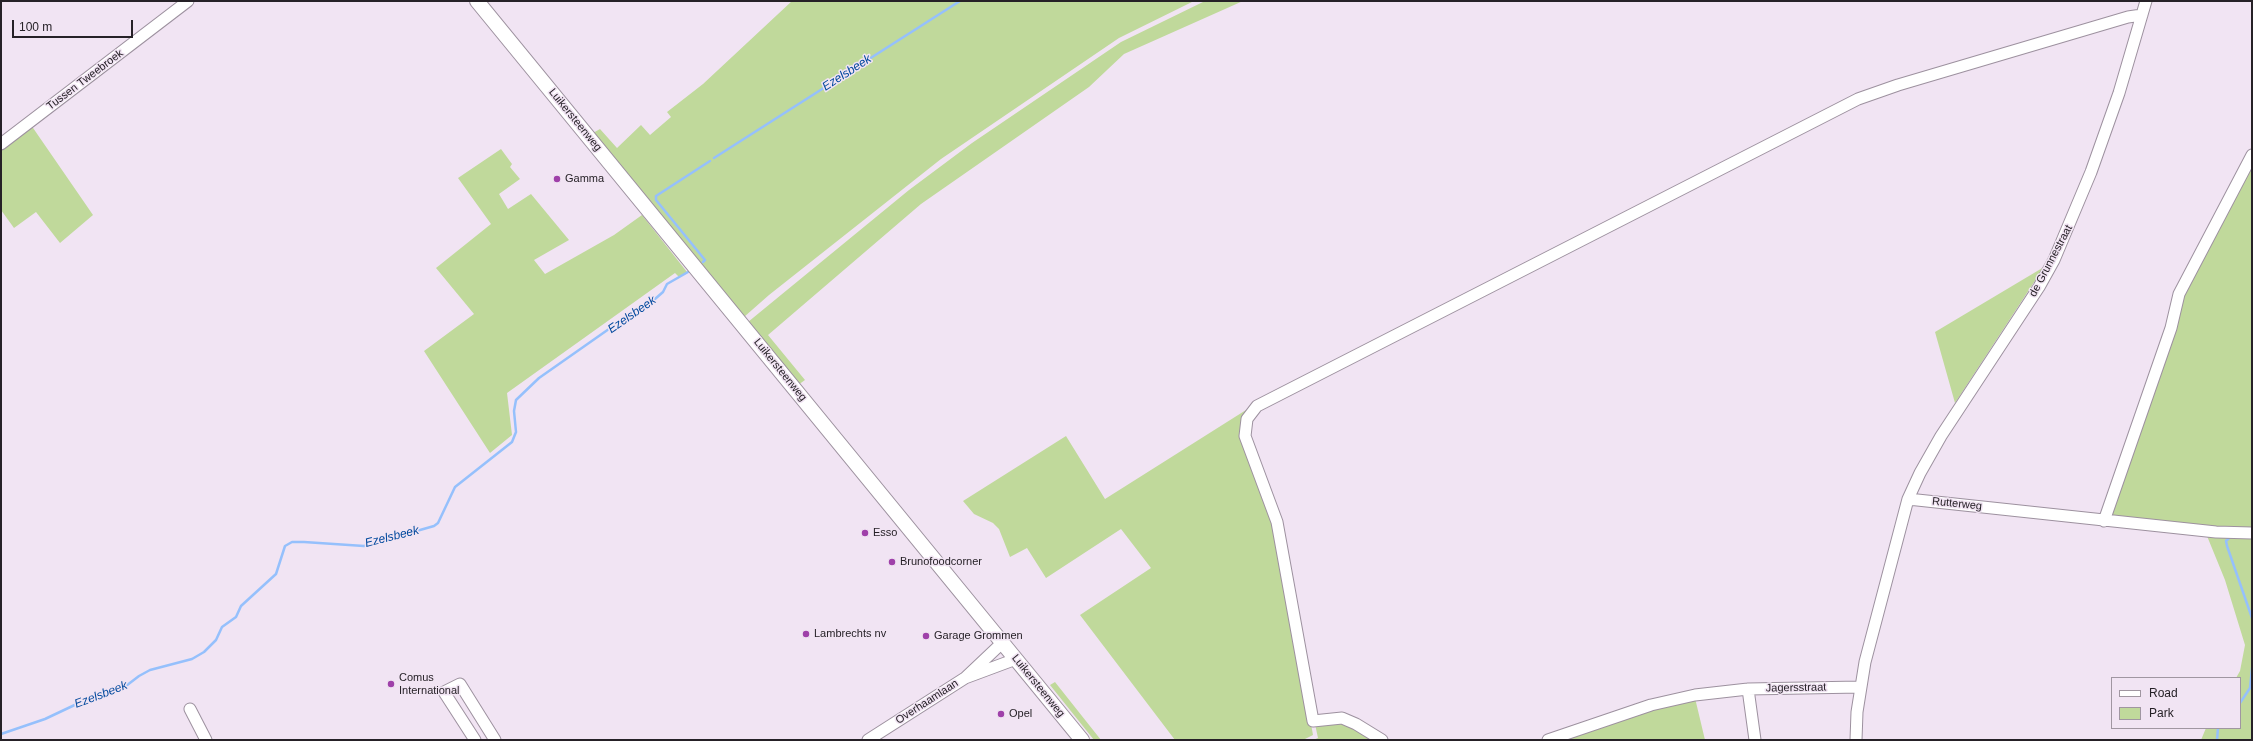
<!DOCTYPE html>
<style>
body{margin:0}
#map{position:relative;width:2253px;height:741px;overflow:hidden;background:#f1e4f3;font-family:Helvetica,sans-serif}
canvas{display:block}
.frame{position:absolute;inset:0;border:2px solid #262127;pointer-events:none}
.legend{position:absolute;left:2111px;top:677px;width:130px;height:52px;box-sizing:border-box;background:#f1e4f3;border:1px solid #a096a1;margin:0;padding:5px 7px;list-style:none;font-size:12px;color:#262127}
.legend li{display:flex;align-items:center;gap:8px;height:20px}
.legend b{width:20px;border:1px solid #a096a1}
.scale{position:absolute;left:12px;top:20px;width:121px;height:18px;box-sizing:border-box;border:2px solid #262127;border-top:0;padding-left:5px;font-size:12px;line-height:14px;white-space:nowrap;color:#262127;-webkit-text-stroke:3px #f1e4f3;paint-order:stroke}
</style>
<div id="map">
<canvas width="2253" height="741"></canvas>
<div class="frame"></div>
<ul class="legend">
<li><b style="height:5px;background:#fff"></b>Road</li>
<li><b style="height:11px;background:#c0d99b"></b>Park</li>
</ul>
<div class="scale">100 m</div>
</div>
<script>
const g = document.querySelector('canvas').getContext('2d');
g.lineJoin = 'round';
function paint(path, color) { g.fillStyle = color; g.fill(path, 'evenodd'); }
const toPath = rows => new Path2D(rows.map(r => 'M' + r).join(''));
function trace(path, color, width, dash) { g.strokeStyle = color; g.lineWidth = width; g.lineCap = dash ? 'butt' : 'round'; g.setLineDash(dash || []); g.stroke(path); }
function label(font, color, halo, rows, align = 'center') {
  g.font = font + ' Helvetica,sans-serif'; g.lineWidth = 3; g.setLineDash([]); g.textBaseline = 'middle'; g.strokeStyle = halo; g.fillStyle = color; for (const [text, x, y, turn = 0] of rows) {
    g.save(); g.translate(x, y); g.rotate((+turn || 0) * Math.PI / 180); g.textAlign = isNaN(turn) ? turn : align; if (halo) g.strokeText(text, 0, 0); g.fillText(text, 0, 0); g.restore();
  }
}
const green = toPath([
 [792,1,1194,1,1119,38,941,159,769,295,744,317,593,133,600,129,617,148,641,125,650,135,671,117,667,112,703,84],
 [1205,1,1243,1,1124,54,1089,87,921,204,768,335,805,380,798,385,748,322,909,190,972,143,1121,42],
 [31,125,93,215,60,243,36,212,14,228,1,210,1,147],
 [501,149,512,164,510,167,520,179,499,194,508,209,531,194,569,240,534,260,545,274,614,235,642,215,687,272,679,277,675,273,507,393,512,435,490,453,424,351,474,314,436,268,491,224,458,178],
 [2252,163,2252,740,2201,740,2206,728,2240,728,2240,678,2236,678,2240,671,2245,645,2225,580,2207,536,2110,515,2178,306],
 [2044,267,1955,403,1935,332],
 [1246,410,1243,424,1275,523,1313,735,1303,740,1175,740,1080,615,1151,568,1121,529,1046,578,1027,548,1010,557,999,529,993,523,974,514,963,501,1066,436,1105,499],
 [1055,682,1101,740,1094,740,1050,685],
 [1695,698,1705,740,1555,740,1654,705],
 [1342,721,1372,740,1313,740,1318,738,1315,724]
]);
const stream = toPath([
 [714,158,960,1],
 [703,262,705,260,656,200,656,196,710,161],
 [2229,538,2226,541,2227,546,2252,618],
 [2240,703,2250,688,2252,668],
 [1,734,45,719,81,702,122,689,139,676,150,670,192,659,204,652,216,640,222,627,236,617,241,606,276,574,285,546,292,542,304,542,364,546,434,526,438,523,455,487,512,442,516,432,514,411,516,400,539,378,636,310,655,299,663,292,667,284,688,272],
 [2217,740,2218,728]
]);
const minor = toPath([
 [1,144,188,1],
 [1908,499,2216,532,2252,533],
 [2104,521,2171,328,2179,294,2252,155],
 [965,678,1016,659],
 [1748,689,1755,740],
 [190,709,206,740],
 [475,740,444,692,460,684,495,740],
 [868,740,965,678,1002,643],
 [1382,740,1356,724,1342,718,1313,721,1277,522,1245,436,1247,419,1257,406,1858,99,1898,85,2128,17,2142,15],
 [1548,740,1651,705,1695,695,1748,689,1860,687],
 [1856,740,1857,712,1865,662,1908,499,1920,473,1941,436,2039,287,2054,260,2091,172,2119,93,2146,1]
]);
const major = toPath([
 [477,1,1082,740]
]);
const markers = [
 [557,179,4,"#9f40a9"],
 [865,533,4,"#9f40a9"],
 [892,562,4,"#9f40a9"],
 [806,634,4,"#9f40a9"],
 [926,636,4,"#9f40a9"],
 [391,684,4,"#9f40a9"],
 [1001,714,4,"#9f40a9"]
];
const streetNames = [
 ["Tussen Tweebroek",85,80,-37],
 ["Luikersteenweg",575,120,51],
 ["de Grunnestraat",2051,261,-62],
 ["Luikersteenweg",780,370,51],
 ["Rutterweg",1957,504,6],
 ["Luikersteenweg",1038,686,51],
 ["Jagersstraat",1796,688,-1],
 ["Overhaamlaan",927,702,-33]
];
const poiNames = [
 ["Gamma",565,179],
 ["Esso",873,533],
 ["Brunofoodcorner",900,562],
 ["Lambrechts nv",814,634],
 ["Garage Grommen",934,636],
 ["Comus",399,678],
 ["International",399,691],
 ["Opel",1009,714]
];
const waterNames = [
 ["Ezelsbeek",847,73,-33],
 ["Ezelsbeek",632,315,-35],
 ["Ezelsbeek",392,537,-14],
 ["Ezelsbeek",101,695,-21]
];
paint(green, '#c0d99b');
trace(stream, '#95c0fc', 2.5);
trace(minor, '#9d919f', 13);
trace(major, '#9d919f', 16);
trace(minor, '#fff', 11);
trace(major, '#fff', 14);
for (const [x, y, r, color] of markers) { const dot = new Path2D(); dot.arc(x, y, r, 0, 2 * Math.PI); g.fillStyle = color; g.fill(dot); trace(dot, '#f1e4f3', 1.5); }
label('11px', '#262127', '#f1e4f3', streetNames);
label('11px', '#262127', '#f1e4f3', poiNames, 'left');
label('italic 12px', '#00489d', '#f1e4f3', waterNames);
</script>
